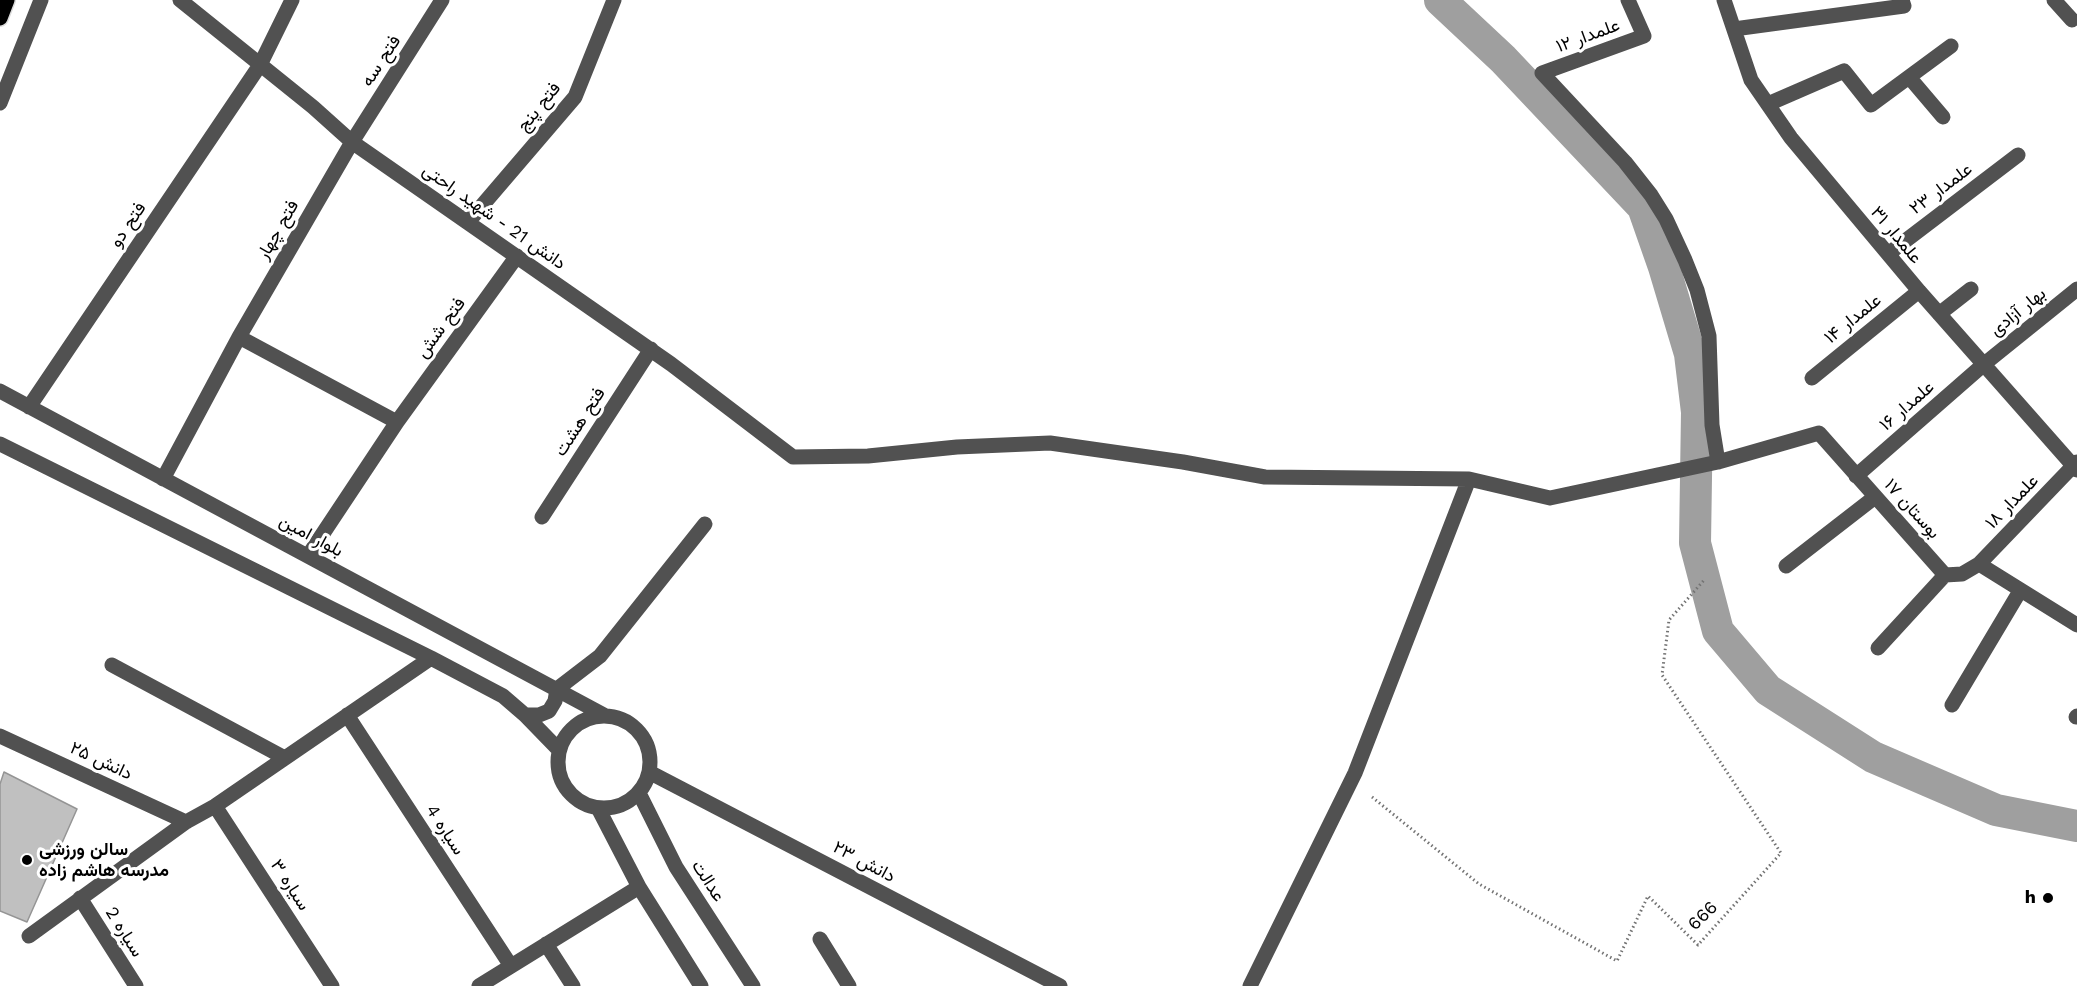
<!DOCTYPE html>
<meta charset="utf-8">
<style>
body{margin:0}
canvas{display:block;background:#fff}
</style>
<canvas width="2077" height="986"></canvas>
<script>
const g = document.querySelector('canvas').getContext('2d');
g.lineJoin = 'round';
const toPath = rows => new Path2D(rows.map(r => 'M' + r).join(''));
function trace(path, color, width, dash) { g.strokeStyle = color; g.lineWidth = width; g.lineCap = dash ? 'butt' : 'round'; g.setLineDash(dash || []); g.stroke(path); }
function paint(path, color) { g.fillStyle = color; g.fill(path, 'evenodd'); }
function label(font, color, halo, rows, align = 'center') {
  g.font = font + ' "Work Sans",Vazirmatn,sans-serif'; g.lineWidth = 6; g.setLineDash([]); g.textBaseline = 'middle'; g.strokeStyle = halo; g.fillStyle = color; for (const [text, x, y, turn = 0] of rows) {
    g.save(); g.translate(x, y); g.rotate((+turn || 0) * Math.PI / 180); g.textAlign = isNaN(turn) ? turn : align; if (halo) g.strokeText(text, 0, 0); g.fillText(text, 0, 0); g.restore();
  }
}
const river = toPath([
 [1440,0,1503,59,1643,207,1664,267,1690,354,1697,412,1695,543,1718,631,1768,690,1873,757,1996,810,2077,826]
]);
const building = toPath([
 [4,772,77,809,27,922,0,911,0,784,4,772]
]);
const path = toPath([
 [1372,797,1479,884,1617,961,1648,896,1698,945,1781,853,1662,675,1669,620,1705,579]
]);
const minor = toPath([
 [180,0,313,107,352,142,671,364,793,457,868,456,957,447,1050,443,1183,462,1265,477,1469,479,1550,498,1718,462,1819,433,1945,575,1962,574,1979,564,2077,625],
 [1628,0,1644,36,1542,73,1625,162,1651,195,1666,219,1685,260,1697,290,1709,336,1712,425,1718,462],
 [1724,0,1751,80,1791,138,1919,291,2077,470],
 [2054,0,2072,20],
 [1734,29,1904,6,1902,0],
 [1909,77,1943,117],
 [0,103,41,0],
 [1768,104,1844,71,1871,105,1951,46],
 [468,222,575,97,614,0],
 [1888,254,2018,155],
 [1939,314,1971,289],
 [239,337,397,422,308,556],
 [1812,378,1919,291],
 [0,391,604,715],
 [29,407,260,65,292,0],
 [397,422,517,256],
 [0,444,431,658,503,696,525,715,559,750],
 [1856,476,1983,365,2077,289],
 [163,479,239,337,352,142,442,0],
 [542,517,651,349],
 [1979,564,2077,462],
 [1786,566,1875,497],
 [1878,648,1945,575],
 [112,665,285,758],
 [1952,705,2020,591],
 [347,715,511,966],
 [525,715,539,715,549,711,555,701,557,689,600,656,705,524],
 '558 762a46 46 0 1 1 92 0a46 46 0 1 1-92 0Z',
 [2076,717,2077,716],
 [0,736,186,822],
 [649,772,1060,986],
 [639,793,676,867,753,986],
 [215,806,332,986],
 [598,808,639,887,701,986],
 [80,898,136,986],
 [29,936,186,822,215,806,431,658],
 [820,939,849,986],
 [546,944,573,986],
 [479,986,639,887],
 [1250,986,1355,773,1469,479]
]);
const major = toPath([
 [0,18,7,0]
]);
const markers = [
 [27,860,6,"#000"],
 [2048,898,6,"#000"]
];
const streetNames = [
 ["علمدار ۱۲",1588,36,-20],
 ["فتح سه",381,61,-57],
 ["فتح پنج",539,107,-51],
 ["علمدار ۲۳",1941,189,-37],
 ["دانش 21 - شهید راحتی",494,217,35],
 ["فتح دو",128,225,-56],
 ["فتح چهار",278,230,-60],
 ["علمدار ۳۱",1896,235,50],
 ["بهار آزادی",2018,312,-39],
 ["علمدار ۱۴",1853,319,-39],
 ["فتح شش",441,328,-54],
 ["علمدار ۱۶",1907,406,-41],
 ["فتح هشت",580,422,-57],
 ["علمدار ۱۸",2012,502,-46],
 ["بوستان ۱۷",1912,509,48],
 ["بلوار امین",311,536,28],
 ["دانش ۲۵",101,761,25],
 ["سیاره 4",445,830,57],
 ["دانش ۲۳",864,862,28],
 ["عدالت",708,881,57],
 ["سیاره ۳",290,885,57],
 ["666",1703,916,-44],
 ["سیاره 2",124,932,58]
];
const poiNames = [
 ["سالن ورزشی",39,850],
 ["مدرسه هاشم زاده",39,871],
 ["h",2036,898,"right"]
];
trace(river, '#9f9f9f', 32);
paint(building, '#c0c0c0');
trace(building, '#959595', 1.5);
trace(major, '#dbdbdb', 18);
trace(path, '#737373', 3, [1.5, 3]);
trace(minor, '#515151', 15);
trace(major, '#000', 15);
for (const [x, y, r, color] of markers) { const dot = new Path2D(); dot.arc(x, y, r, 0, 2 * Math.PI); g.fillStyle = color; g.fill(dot); trace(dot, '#fff', 2); }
label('18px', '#000', '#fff', streetNames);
label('bold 18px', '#000', '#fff', poiNames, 'left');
</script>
